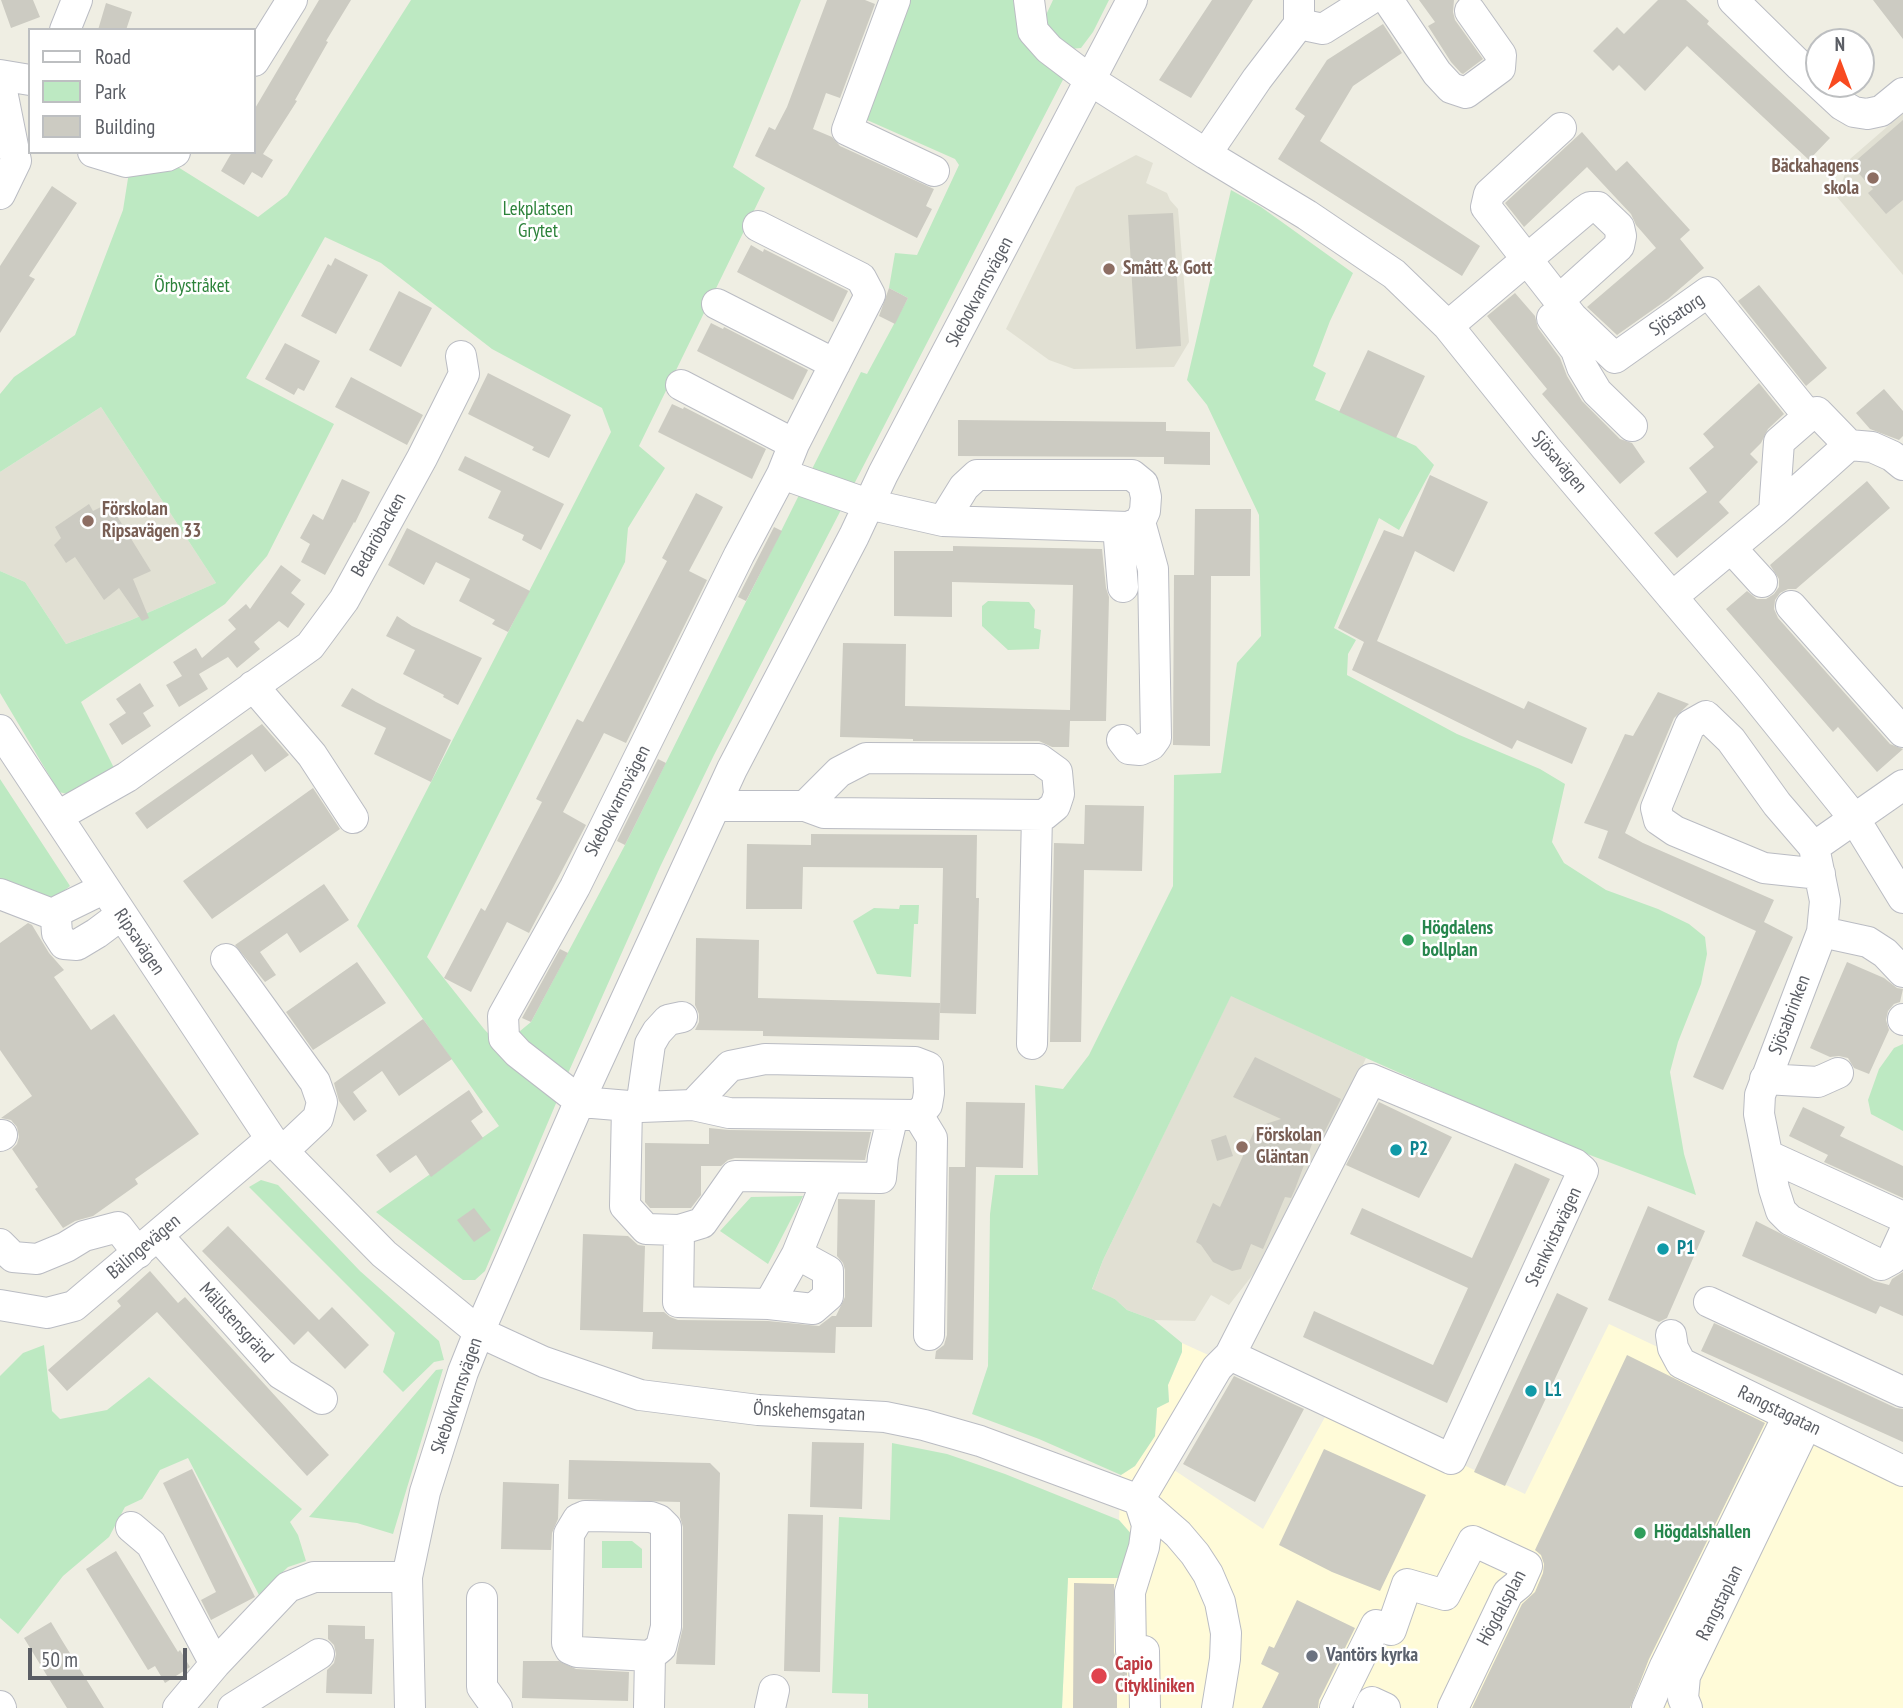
<!DOCTYPE html>
<meta charset="utf-8">
<style>
body{margin:0}
#map{position:relative;width:1903px;height:1708px;overflow:hidden;background:#efeee3;font-family:"PT Sans Narrow",sans-serif}
canvas{display:block}
.legend{position:absolute;left:28px;top:28px;width:228px;height:126px;box-sizing:border-box;background:#fff;border:2px solid #bdbfc1;margin:0;padding:9px 12px;list-style:none;font-size:21px;color:#5b5e65}
.legend li{display:flex;align-items:center;gap:14px;height:35px}
.legend b{width:35px;border:2px solid #bdbfc1}
.north{position:absolute;left:1805px;top:28px;width:70px;height:70px;box-sizing:border-box;background:#fff;border:2px solid #bdbfc1;border-radius:50%;rotate:0deg;font-size:19px;font-weight:700;line-height:28px;text-align:center;color:#5b5e65}
.north::after{content:'';display:block;margin:auto;width:24px;height:32px;background:#f84a20;clip-path:polygon(50% 0,100% 100%,50% 72%,0 100%)}
.scale{position:absolute;left:28px;top:1648px;width:159px;height:32px;box-sizing:border-box;border:4px solid #5b5e65;border-top:0;padding-left:9px;font-size:21px;line-height:24px;white-space:nowrap;color:#5b5e65;-webkit-text-stroke:5px #fff;paint-order:stroke}
</style>
<div id="map">
<canvas width="1903" height="1708"></canvas>
<ul class="legend">
<li><b style="height:9px;background:#fff"></b>Road</li>
<li><b style="height:19px;background:#bde9c2"></b>Park</li>
<li><b style="height:19px;background:#cccbc2"></b>Building</li>
</ul>
<div class="north">N</div>
<div class="scale">50 m</div>
</div>
<script>
const g = document.querySelector('canvas').getContext('2d');
g.lineJoin = 'round';
function paint(path, color) { g.fillStyle = color; g.fill(path, 'evenodd'); }
const toPath = rows => new Path2D(rows.map(r => 'M' + r).join(''));
function trace(path, color, width, dash) { g.strokeStyle = color; g.lineWidth = width; g.lineCap = dash ? 'butt' : 'round'; g.setLineDash(dash || []); g.stroke(path); }
function label(font, color, halo, rows, align = 'center') {
  g.font = font + ' "PT Sans Narrow",sans-serif'; g.lineWidth = 5; g.setLineDash([]); g.textBaseline = 'middle'; g.strokeStyle = halo; g.fillStyle = color; for (const [text, x, y, turn = 0] of rows) {
    g.save(); g.translate(x, y); g.rotate((+turn || 0) * Math.PI / 180); g.textAlign = isNaN(turn) ? turn : align; if (halo) g.strokeText(text, 0, 0); g.fillText(text, 0, 0); g.restore();
  }
}
const commercial = toPath([
 [1609,1324,1903,1463,1903,1708,1062,1708,1068,1578,1133,1536,1119,1520,1121,1475,1135,1466,1155,1436,1157,1408,1169,1401,1168,1385,1182,1352,1182,1343,1215,1358,1165,1464,1263,1529,1330,1408,1451,1459,1525,1494]
]);
const education = toPath([
 [1903,113,1903,275,1837,197,1850,159],
 [1136,155,1153,163,1146,183,1167,193,1170,200,1178,209,1189,342,1174,367,1074,369,1049,360,1006,329,1076,187],
 [101,407,216,583,129,621,66,644,25,582,0,571,0,472],
 [1231,995,1366,1058,1285,1234,1229,1305,1211,1295,1195,1321,1154,1320,1127,1310,1115,1299,1092,1290,1103,1260]
]);
const green = toPath([
 [411,0,801,0,733,167,765,188,639,446,665,468,628,528,625,562,427,957,484,1029,519,1066,557,1101,485,1271,475,1280,463,1280,376,1212,499,1126,357,926,611,432,602,408,492,349,381,263,325,237,246,378,334,424,267,556,225,604,81,702,114,768,75,796,59,792,0,693,0,571,25,582,66,644,129,621,216,583,101,407,0,472,0,394,14,377,75,335,123,210,129,172,173,164,258,217,287,195],
 [907,0,1013,0,1025,35,1068,70,852,488,810,473,861,372,867,374,908,298,889,288,895,253,917,255,959,165,955,159,867,120],
 [1053,0,1109,0,1093,32,1081,48,1069,49,1046,29,1046,15],
 [1231,190,1261,207,1353,273,1330,321,1313,366,1326,373,1315,400,1416,446,1434,465,1399,530,1379,518,1334,628,1356,640,1348,654,1347,675,1457,734,1540,769,1565,784,1552,842,1564,863,1606,890,1658,909,1689,924,1705,937,1707,954,1701,984,1678,1042,1670,1072,1684,1154,1696,1195,1558,1143,1366,1058,1231,996,1103,1260,1092,1289,1115,1299,1127,1310,1154,1320,1182,1343,1182,1352,1168,1385,1169,1402,1157,1408,1155,1436,1135,1466,1121,1475,1039,1439,972,1414,988,1366,990,1214,995,1175,1038,1175,1035,1085,1063,1089,1089,1055,1173,886,1174,775,1221,773,1237,663,1261,636,1259,515,1207,405,1187,380],
 [801,491,843,506,714,755,660,867,565,1080,514,1036,531,1022,625,845],
 [988,601,1029,602,1035,610,1034,628,1041,630,1039,649,1008,650,982,626,982,606],
 [0,779,70,886,44,907,0,883],
 [900,905,919,905,918,924,914,924,911,977,877,974,853,921,874,908,899,909],
 [1903,1044,1903,1131,1871,1114,1868,1100,1879,1069,1894,1048],
 [261,1180,278,1185,360,1271,439,1341,444,1360,434,1362,403,1392,383,1372,395,1333,249,1187],
 [803,1196,768,1264,720,1231,751,1197],
 [44,1345,52,1411,60,1419,107,1410,149,1377,302,1509,290,1522,298,1535,306,1561,288,1567,259,1595,188,1458,160,1470,142,1499,125,1507,109,1537,63,1576,18,1634,0,1618,0,1376,23,1353],
 [443,1369,393,1534,357,1523,309,1517,436,1370],
 [892,1443,947,1454,1005,1474,1119,1520,1133,1536,1126,1578,1068,1578,1062,1708,868,1708,868,1694,832,1693,839,1517,890,1520],
 [602,1541,632,1541,642,1549,642,1568,602,1568]
]);
const building = toPath([
 [1,0,33,0,40,17,11,28],
 [319,0,351,0,326,41,328,42,295,100,297,101,263,154,273,160,262,178,252,172,244,185,221,171,232,152,254,152,254,110],
 [827,0,865,0,875,4,840,98,826,93,813,129,832,137,840,146,934,189,926,206,932,209,917,238,755,156,769,127,775,130,787,107],
 [1212,0,1253,0,1191,98,1159,80],
 [1419,0,1454,0,1453,12,1455,20,1483,59,1463,74,1461,73,1451,62,1428,26,1435,22],
 [1658,0,1686,0,1709,21,1707,24,1830,138,1809,160,1687,46,1645,91,1619,65,1613,71,1593,51,1617,27,1624,34],
 [1873,0,1903,0,1903,39],
 [106,3,132,12,126,30,98,30],
 [1383,24,1402,53,1353,86,1320,141,1480,246,1462,276,1278,159,1305,116,1295,109,1327,60],
 [1903,120,1903,200,1886,214,1868,193,1873,189,1851,165],
 [1582,132,1616,171,1627,161,1690,230,1680,239,1704,268,1668,299,1617,335,1587,307,1656,248,1636,225,1631,214,1587,167,1524,227,1505,203],
 [52,186,77,203,29,276,35,279,0,333,0,266],
 [1173,213,1181,346,1136,349,1128,215],
 [751,245,763,252,764,249,848,291,833,322,737,272],
 [335,258,368,275,336,334,301,316,328,264,331,266],
 [1759,285,1827,368,1806,386,1738,301],
 [889,288,908,298,895,324,879,316],
 [399,291,432,308,401,367,369,350],
 [1515,293,1535,316,1538,328,1560,358,1567,376,1582,401,1620,439,1632,443,1645,462,1620,484,1542,394,1547,389,1487,316],
 [711,323,723,329,724,327,808,370,793,400,697,351],
 [285,343,320,361,304,391,298,388,294,395,265,379],
 [1368,350,1425,376,1396,438,1339,412],
 [488,373,571,415,549,458,532,450,534,447,468,414],
 [351,377,423,415,407,445,335,407],
 [1759,383,1784,414,1768,429,1761,443,1750,454,1758,462,1719,502,1729,513,1677,558,1654,533,1707,492,1689,468,1714,447,1703,434],
 [1884,389,1903,411,1903,436,1899,440,1870,429,1856,413],
 [672,404,683,409,684,407,766,449,752,479,658,432],
 [958,420,1166,422,1166,431,1210,432,1210,465,1164,464,1164,457,958,456],
 [465,456,564,504,541,550,522,540,524,535,488,518,501,491,458,470],
 [1430,475,1488,502,1454,572,1415,551,1377,641,1524,709,1528,701,1587,728,1572,764,1517,740,1512,749,1352,670,1364,642,1338,628,1384,530,1403,537],
 [342,479,370,492,355,523,354,522,325,575,301,562,310,544,300,538,313,514,323,520],
 [1867,481,1890,508,1796,589,1788,589,1780,593,1775,600,1774,609,1778,618,1890,744,1903,749,1877,772,1838,727,1833,732,1726,609,1747,591,1757,599,1766,599,1774,594,1779,587,1779,579,1770,565],
 [696,493,723,507,689,571,707,580,626,743,604,733,563,812,586,825,529,933,507,922,471,992,444,978,481,908,485,911,542,802,536,799,577,719,583,722,667,561,662,558],
 [109,503,151,571,133,579,149,618,142,621,119,588,104,600,75,557,66,563,54,545,61,538,55,527,89,504,93,511],
 [1195,509,1251,509,1250,576,1211,576,1210,746,1173,745,1174,575,1194,575],
 [774,527,782,531,746,601,738,597],
 [407,528,530,591,508,632,492,624,495,620,459,601,470,579,436,562,424,585,388,565],
 [953,546,1102,549,1106,588,1109,597,1106,721,1070,721,1069,747,1052,747,1039,741,913,741,913,739,840,737,843,643,906,644,905,706,1070,710,1073,585,952,582,952,617,894,616,894,551,953,551],
 [281,565,301,580,291,593,305,604,288,628,279,621,254,642,260,649,237,668,228,657,199,674,208,689,179,707,166,685,182,676,173,662,196,648,202,658,236,629,228,620,246,604,250,609],
 [397,616,412,626,482,658,458,705,443,697,444,695,403,674,415,650,386,636],
 [140,683,154,706,143,713,151,726,122,745,109,724,126,713,116,699],
 [352,688,376,702,451,740,431,782,374,754,386,728,341,706],
 [1658,692,1689,704,1674,718,1625,833,1643,843,1774,900,1764,922,1793,937,1723,1090,1693,1077,1756,931,1598,858,1608,831,1584,823,1625,734,1633,736],
 [262,724,289,755,265,772,252,754,147,829,135,813],
 [658,759,666,763,625,845,617,841],
 [313,788,340,829,212,919,183,881],
 [1085,805,1144,806,1142,871,1084,870,1081,1042,1050,1042,1054,843,1084,844],
 [811,834,977,835,976,898,979,898,976,1014,940,1013,943,868,803,867,802,909,746,909,747,844,811,845],
 [324,884,349,920,300,953,287,933,260,952,276,975,265,982,235,945],
 [28,923,32,925,49,953,64,970,54,977,91,1030,114,1014,199,1134,135,1179,138,1184,93,1216,75,1221,63,1228,35,1189,38,1187,12,1149,17,1144,19,1137,17,1127,11,1120,1,1118,32,1096,0,1050,0,943],
 [696,938,759,940,758,998,940,1003,939,1040,763,1036,763,1031,695,1030,699,1022,699,1014,695,1005],
 [560,949,568,953,531,1022,522,1018],
 [357,962,386,1003,313,1050,286,1012],
 [1847,962,1884,978,1897,988,1903,989,1900,1002,1894,1004,1888,1011,1886,1020,1889,1030,1869,1074,1854,1068,1848,1058,1839,1056,1830,1057,1810,1048],
 [423,1019,452,1059,399,1096,382,1071,353,1092,367,1111,354,1121,339,1101,334,1083],
 [1255,1057,1341,1099,1322,1137,1315,1136,1295,1189,1291,1198,1285,1197,1263,1249,1251,1244,1241,1269,1232,1271,1213,1262,1201,1245,1196,1242,1213,1203,1220,1207,1256,1127,1281,1119,1233,1097],
 [469,1090,483,1112,471,1121,483,1138,431,1177,416,1155,390,1173,376,1155],
 [966,1102,1025,1103,1023,1168,976,1167,973,1360,935,1359,936,1351,944,1345,947,1335,949,1167,965,1167],
 [1379,1102,1452,1137,1419,1198,1346,1165],
 [1803,1107,1845,1127,1840,1136,1903,1166,1903,1198,1824,1162,1828,1155,1789,1136],
 [709,1128,729,1130,871,1132,865,1160,735,1158,728,1160,721,1166,701,1166,701,1195,691,1208,650,1208,645,1202,645,1143,709,1144],
 [1226,1135,1233,1156,1217,1161,1211,1140],
 [1515,1163,1550,1179,1447,1403,1303,1337,1314,1311,1433,1365,1468,1288,1350,1234,1362,1208,1472,1258],
 [838,1199,875,1200,872,1327,836,1327,835,1353,652,1349,653,1332,580,1330,583,1234,628,1236,638,1245,645,1246,643,1312,664,1312,670,1317,678,1320,768,1321,819,1326,832,1316,836,1316,845,1297,845,1270,843,1263,837,1256],
 [1648,1206,1705,1231,1667,1318,1659,1322,1608,1300],
 [474,1208,491,1230,474,1242,457,1220],
 [1756,1221,1874,1281,1889,1285,1892,1279,1903,1272,1903,1316,1880,1306,1876,1314,1742,1256],
 [228,1226,319,1320,332,1307,369,1345,345,1369,308,1331,294,1345,202,1251],
 [150,1271,178,1303,185,1297,329,1455,307,1476,157,1312,67,1391,48,1370,121,1306,117,1301],
 [1557,1293,1588,1308,1505,1486,1474,1472],
 [1714,1323,1896,1408,1903,1409,1903,1442,1701,1351],
 [1627,1355,1765,1423,1649,1659,1630,1708,1472,1708,1522,1604,1535,1592,1543,1573,1544,1564,1541,1555,1535,1550],
 [1234,1376,1304,1409,1255,1502,1183,1464],
 [812,1442,864,1443,862,1509,810,1507],
 [1324,1449,1426,1495,1380,1591,1332,1572,1279,1545],
 [569,1460,710,1463,720,1473,715,1665,676,1664,677,1653,683,1627,683,1527,680,1517,680,1502,568,1499],
 [192,1469,255,1597,211,1620,201,1600,216,1592,163,1483],
 [503,1482,559,1484,558,1519,552,1533,551,1550,501,1549],
 [788,1514,823,1515,820,1672,784,1671],
 [116,1551,178,1652,180,1650,190,1667,165,1683,155,1666,148,1670,86,1569],
 [1074,1583,1114,1584,1114,1652,1116,1660,1127,1667,1127,1687,1117,1686,1117,1708,1073,1708],
 [1297,1600,1355,1628,1319,1700,1318,1708,1262,1708,1279,1673,1261,1664,1269,1646,1274,1648],
 [51,1622,63,1642,104,1708,67,1708,49,1679,24,1638],
 [328,1625,365,1626,365,1639,374,1639,372,1694,326,1693,327,1670,334,1663,336,1654,334,1645,328,1639],
 [523,1661,559,1661,576,1669,629,1672,628,1701,522,1698]
]);
const minor = toPath([
 [895,0,847,130,934,171],
 [1029,0,1033,31,1049,49,1090,80,1206,154,1307,215,1394,274,1448,326,1546,448,1750,689,1854,818,1903,898],
 [1388,0,1437,73,1451,88,1466,93,1500,68,1501,55,1470,11],
 [1733,0,1800,66,1842,105,1854,112,1867,114,1881,111,1903,93],
 [1299,24,1323,29,1369,0],
 [65,30,77,0],
 [254,61,292,0],
 [0,75,30,80],
 [0,81,16,161,0,194],
 [1561,128,1489,194,1486,207,1572,317,1615,358,1708,292,1801,407,1810,415,1817,412,1849,445],
 [93,152,126,162,167,156,175,152],
 [1206,154,1257,79,1299,24,1299,0],
 [758,226,861,278,870,295,794,444,782,474],
 [717,304,835,364],
 [1552,318,1576,350,1582,367,1597,392,1632,426],
 [1448,326,1584,211,1590,207,1598,207,1619,227,1621,236,1619,246,1559,300],
 [681,385,794,444],
 [1774,512,1779,442,1810,415],
 [1118,527,1123,587],
 [1731,548,1762,582],
 [1672,597,1774,512,1849,445,1872,447,1892,456,1903,465],
 [1791,606,1903,732],
 [253,686,312,755,353,818],
 [0,730,271,1139,384,1254,479,1332,544,1362,640,1395,758,1410,885,1417,924,1425,980,1441,1139,1500,1178,1534,1195,1554,1208,1574,1220,1602,1226,1633,1225,1659,1217,1708],
 [1122,740,1129,749,1140,750,1151,745,1156,738,1153,569,1140,522],
 [1903,785,1814,847,1825,901,1822,932,1760,1095,1759,1114,1774,1189,1781,1211,1790,1220,1881,1265,1892,1259,1903,1235],
 [715,806,805,806,824,813,1044,815,1055,806,1059,794,1057,772,1039,759,866,758,839,772,805,806],
 [58,816,127,777,310,646,344,600,422,458,464,374,461,356],
 [1814,847,1777,804,1731,740,1706,716,1690,725,1656,808,1659,820,1675,831,1764,868,1820,874],
 [103,889,60,910,56,919,57,933,64,944,77,945,97,933,121,915],
 [0,894,57,916],
 [1822,932,1868,942,1885,953,1903,972],
 [226,959,315,1082,322,1102,318,1118,283,1151],
 [1903,1020,1903,1019],
 [1032,1044,1037,815],
 [1765,1079,1818,1082,1838,1073],
 [693,1105,730,1066,765,1059,915,1062,928,1067,929,1093,927,1105,918,1115,729,1113,693,1105,641,1107,581,1102,518,1053,504,1038,503,1016,575,887,739,555,782,474,868,504,943,521,1128,527,1140,522,1145,511,1146,497,1143,484,1132,475,977,475,964,487,943,521],
 [627,1106,625,1206,646,1229,679,1230,678,1302,769,1304,797,1254,828,1178],
 [641,1107,650,1044,657,1032,668,1020,682,1017],
 [918,1115,932,1138,929,1335],
 [0,1136,2,1135],
 [1769,1156,1903,1217],
 [679,1230,702,1223,735,1176,881,1178,883,1157,893,1115],
 [158,1236,281,1374,322,1399],
 [0,1244,13,1257,37,1259,66,1247,84,1236,118,1227,138,1253],
 [1709,1302,1903,1392],
 [769,1304,813,1309,828,1296,828,1271,797,1254],
 [0,1305,47,1313,74,1306,271,1139],
 [1671,1335,1673,1348,1681,1363,1903,1471],
 [585,1516,651,1517,659,1520,666,1527,666,1627,661,1647,650,1656,577,1652,570,1649,567,1643,569,1534,578,1519,585,1516],
 [131,1527,151,1544,215,1664],
 [482,1598,482,1687,497,1708],
 [0,1706,1,1708],
 [178,1708,215,1664,288,1587,314,1577,407,1577],
 [233,1708,319,1654],
 [410,1708,407,1577,425,1492,463,1372,479,1332,588,1082,732,769,854,536,883,474,1132,0],
 [649,1708,650,1656],
 [770,1708,774,1690],
 [1145,1708,1144,1651,1131,1651,1130,1592,1144,1547,1147,1525,1139,1500,1217,1368,1230,1355,1371,1079,1575,1164,1583,1171,1451,1459,1230,1355],
 [1335,1708,1376,1625,1391,1630,1407,1584,1445,1595,1473,1541,1527,1566,1519,1584,1508,1593,1453,1708],
 [1369,1708,1372,1702,1385,1708],
 [1647,1708,1665,1666,1788,1416],
 [1687,1708,1683,1698,1685,1676,1806,1425]
]);
const markers = [
 [1873,178,7,"#8d6e63"],
 [1109,269,7,"#8d6e63"],
 [88,521,7,"#8d6e63"],
 [1408,940,7,"#2e9e5b"],
 [1242,1147,7,"#8d6e63"],
 [1396,1150,7,"#0f9aa8"],
 [1663,1249,7,"#0f9aa8"],
 [1531,1391,7,"#0f9aa8"],
 [1640,1533,7,"#2e9e5b"],
 [1312,1656,7,"#6b7280"],
 [1099,1676,9,"#e0444e"]
];
const educationNames = [
 ["Bäckahagens",1859,167,"right"],
 ["skola",1859,189,"right"],
 ["Smått & Gott",1123,269],
 ["Förskolan",102,510],
 ["Ripsavägen 33",102,532],
 ["Förskolan",1256,1136],
 ["Gläntan",1256,1158]
];
const parkNames = [
 ["Lekplatsen",538,210],
 ["Grytet",538,232],
 ["Örbystråket",192,287]
];
const streetNames = [
 ["Skebokvarnsvägen",980,292,-62],
 ["Sjösatorg",1677,315,-34],
 ["Sjösavägen",1559,462,50],
 ["Bedaröbacken",379,535,-61],
 ["Skebokvarnsvägen",618,801,-63],
 ["Ripsavägen",139,942,56],
 ["Sjösabrinken",1790,1015,-69],
 ["Stenkvistavägen",1554,1237,-65],
 ["Bälingevägen",144,1247,-40],
 ["Mällstensgränd",236,1323,48],
 ["Skebokvarnsvägen",457,1396,-71],
 ["Rangstagatan",1779,1411,26],
 ["Önskehemsgatan",809,1412,3],
 ["Rangstaplan",1720,1603,-64],
 ["Högdalsplan",1502,1608,-62]
];
const leisureNames = [
 ["Högdalens",1422,929],
 ["bollplan",1422,951],
 ["Högdalshallen",1654,1533]
];
const cultureNames = [
 ["P2",1410,1150],
 ["P1",1677,1249],
 ["L1",1545,1391]
];
const worshipNames = [
 ["Vantörs kyrka",1326,1656]
];
const healthNames = [
 ["Capio",1115,1665],
 ["Citykliniken",1115,1687]
];
paint(commercial, '#fffbd8');
paint(education, '#e1e0d3');
paint(green, '#bde9c2');
paint(building, '#cccbc2');
trace(minor, '#babcc3', 32);
trace(minor, '#fff', 30);
for (const [x, y, r, color] of markers) { const dot = new Path2D(); dot.arc(x, y, r, 0, 2 * Math.PI); g.fillStyle = color; g.fill(dot); trace(dot, '#fff', 2.5); }
label('bold 19px', '#785e54', '#fff', educationNames, 'left');
label('19px', '#2c823a', '#fff', parkNames);
label('19px', '#5b5e65', '#fff', streetNames);
label('bold 19px', '#27864d', '#fff', leisureNames, 'left');
label('bold 19px', '#0d838f', '#fff', cultureNames, 'left');
label('bold 19px', '#5b616d', '#fff', worshipNames, 'left');
label('bold 19px', '#be3a42', '#fff', healthNames, 'left');
</script>
